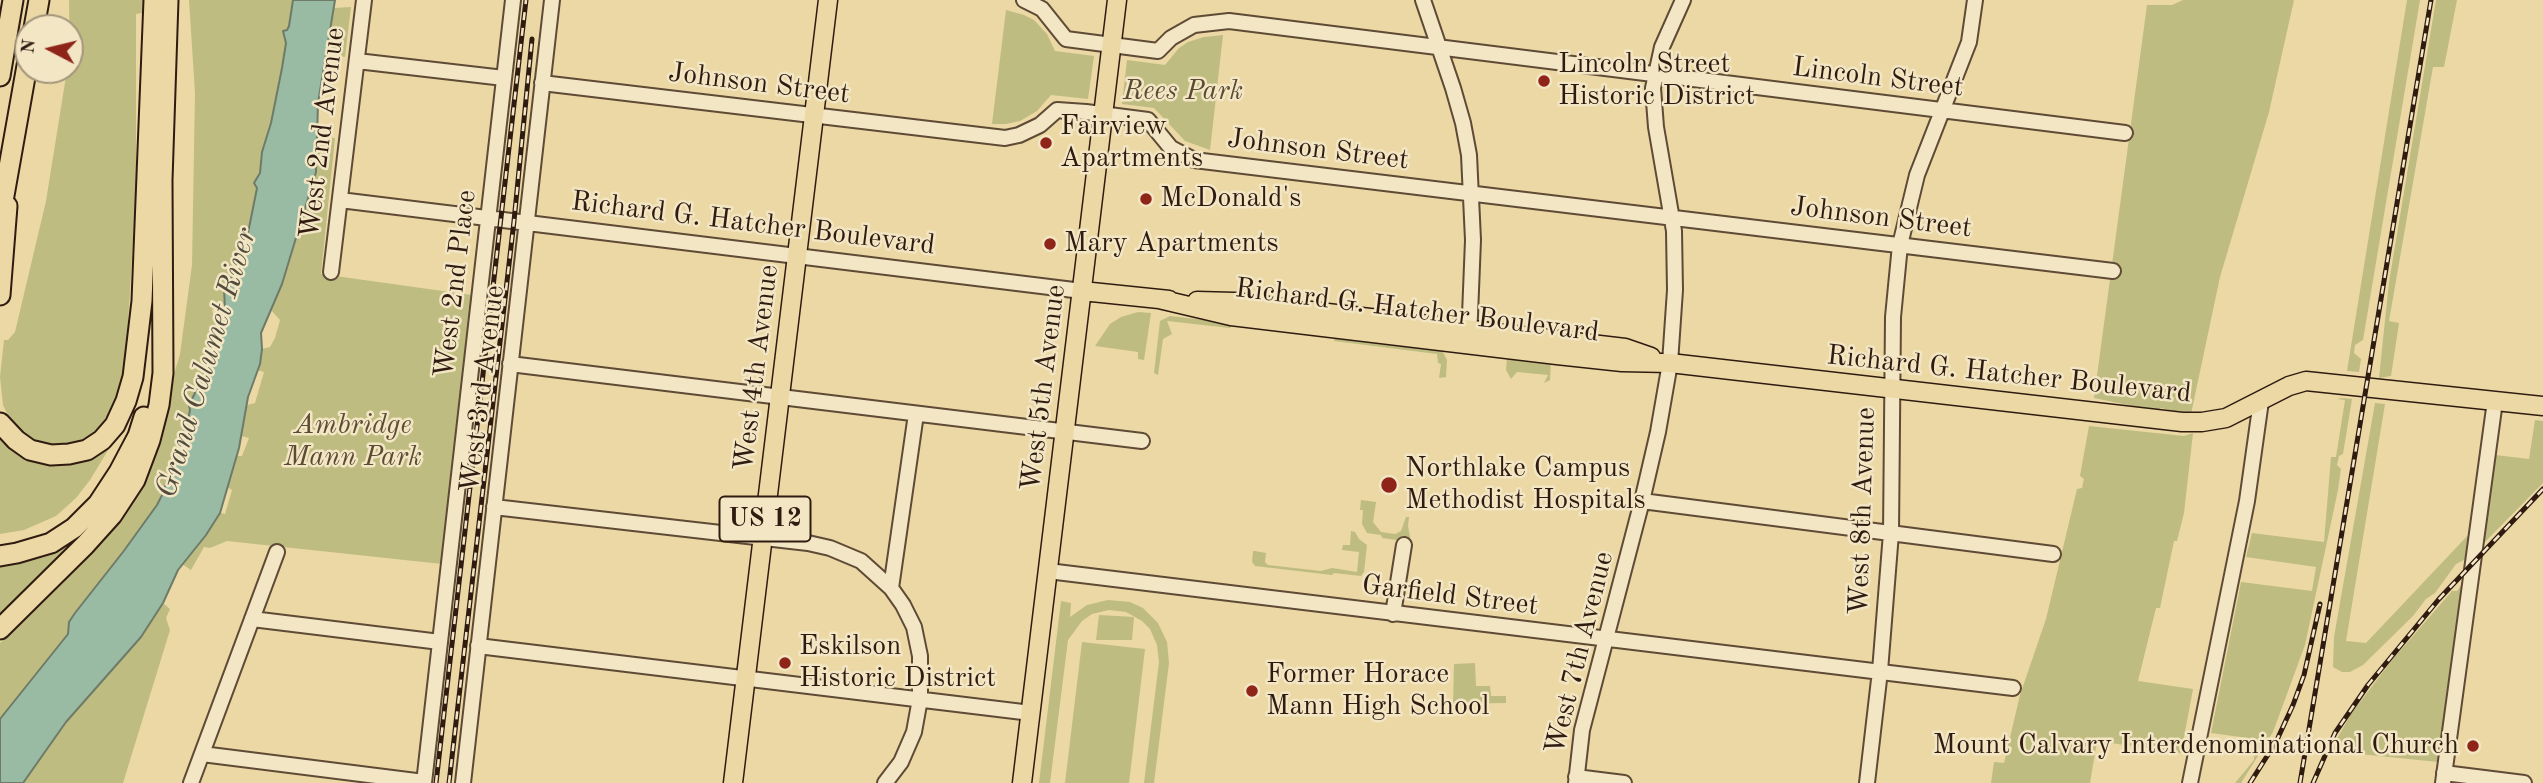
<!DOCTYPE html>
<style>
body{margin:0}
#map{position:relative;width:2543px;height:783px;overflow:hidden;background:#ebd8a5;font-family:"Old Standard TT",serif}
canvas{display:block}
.north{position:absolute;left:14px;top:14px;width:70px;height:70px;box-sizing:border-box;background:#f2e6c4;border:2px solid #a4957c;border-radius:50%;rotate:277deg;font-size:19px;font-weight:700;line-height:28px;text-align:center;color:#301b11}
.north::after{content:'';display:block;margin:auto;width:24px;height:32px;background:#8f2418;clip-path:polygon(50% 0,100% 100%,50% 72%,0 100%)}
</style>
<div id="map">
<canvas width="2543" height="783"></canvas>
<div class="north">N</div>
</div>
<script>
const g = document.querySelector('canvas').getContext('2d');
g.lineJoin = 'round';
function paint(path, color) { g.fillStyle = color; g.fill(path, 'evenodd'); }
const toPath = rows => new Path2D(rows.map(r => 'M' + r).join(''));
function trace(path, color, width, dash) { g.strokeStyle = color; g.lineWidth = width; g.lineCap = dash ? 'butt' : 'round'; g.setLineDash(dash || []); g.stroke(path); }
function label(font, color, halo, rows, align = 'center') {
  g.font = font + ' "Old Standard TT",serif'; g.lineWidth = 5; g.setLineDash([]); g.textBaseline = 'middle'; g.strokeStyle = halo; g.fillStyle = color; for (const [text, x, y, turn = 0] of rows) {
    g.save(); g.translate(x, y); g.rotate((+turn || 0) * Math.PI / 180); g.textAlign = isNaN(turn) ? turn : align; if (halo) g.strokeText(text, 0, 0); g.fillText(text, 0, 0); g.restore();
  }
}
const green = toPath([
 [69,0,143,0,143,13,136,14,136,193,126,356,121,383,114,405,97,431,85,440,61,447,35,442,23,434,10,420,3,405,0,377,4,340,8,340,15,332,46,201,67,70,70,70],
 [189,0,293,0,289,26,287,30,284,31,286,43,282,68,271,123,262,152,260,173,255,183,257,188,244,253,240,266,224,288,225,304,217,306,212,310,218,330,206,358,205,373,189,404,190,409,188,420,157,505,88,598,81,604,69,622,69,634,0,719,0,643,105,540,138,492,160,443,172,381,180,354,192,265,195,93],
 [2183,0,2294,0,2269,112,2220,277,2191,414,2174,414,2173,411,2161,408,2157,411,2094,398,2147,5,2172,5],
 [2407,0,2420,0,2363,340,2355,345,2354,353,2361,359,2359,372,2347,371],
 [2436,0,2457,0,2444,67,2433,67,2389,321,2399,323,2391,376,2379,378,2389,282],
 [351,7,345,57,339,56,328,51,334,8],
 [1006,10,1024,15,1034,20,1047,34,1055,51,1094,56,1088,99,1051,95,1037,111,1020,121,1006,124,992,124],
 [1223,35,1210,150,1185,141,1154,108,1122,104,1127,60,1165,65,1179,48,1188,42,1204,37],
 [316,138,335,138,321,274,457,293,472,295,473,299,442,564,227,541,210,548,204,547,191,570,182,564,206,535,220,513,225,514,232,490,227,487,236,456,242,456,249,438,241,436,247,405,255,403,264,372,257,370,262,349,270,347,275,338,280,320,270,309,282,284,316,172],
 [1138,312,1151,313,1144,360,1138,359,1138,352,1095,346,1110,324,1121,317],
 [1170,316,1232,323,1230,328,1167,321,1172,334,1163,339,1158,375,1154,373,1160,321],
 [1335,335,1378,340,1381,344,1441,348,1447,360,1446,377,1439,378,1441,364,1438,363,1437,354,1334,341],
 [1507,357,1551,361,1550,380,1544,383,1548,375,1517,372,1511,379,1506,370],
 [2342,398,2352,399,2343,454,2339,456,2337,465,2341,469,2338,490,2305,645,2273,732,2241,783,2235,783,2254,760,2255,739,2211,733,2241,582,2312,591,2316,567,2246,557,2252,533,2324,542,2331,457,2336,457,2345,400,2337,399],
 [2375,403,2385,404,2346,641,2366,643,2471,532,2468,553,2464,560,2456,564,2435,593,2426,599,2413,616,2363,665,2350,672,2342,672,2333,667,2334,637],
 [2535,420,2543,421,2543,483,2483,544,2495,455,2529,459],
 [2089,426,2184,436,2193,433,2184,513,2177,541,2174,541,2160,608,2156,608,2138,681,2193,689,2181,753,2097,741,2090,783,1991,783,1994,762,2004,763,2020,695,2046,619,2077,489,2082,488,2084,479,2080,476],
 [0,435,13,448,108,443,110,447,90,480,76,498,56,516,24,530,0,534],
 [1361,500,1376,502,1373,522,1381,532,1395,534,1401,531,1406,517,1409,517,1408,526,1411,542,1382,538,1381,535,1367,533,1362,524,1363,510,1360,510],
 [1351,531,1355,532,1359,539,1367,545,1364,572,1361,576,1334,573,1332,575,1255,566,1252,562,1253,551,1255,551,1266,553,1265,562,1268,565,1321,571,1332,568,1357,572,1359,552,1342,550,1343,545,1350,545],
 [84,532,0,620,0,566,45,557,65,547],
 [2464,581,2438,762,2330,751,2351,714,2392,660,2452,591,2457,591],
 [1108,600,1130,602,1143,608,1158,623,1167,642,1169,663,1154,783,1144,783,1159,662,1157,645,1150,629,1142,621,1126,612,1109,610,1092,614,1082,621,1068,640,1050,783,1039,783,1061,601,1071,603,1070,617,1087,605],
 [163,603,170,609,166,618,170,630,123,783,23,783,66,722,141,637],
 [1099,615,1134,617,1132,640,1096,640],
 [1082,642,1145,649,1129,783,1065,783],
 [1475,663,1476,686,1490,686,1491,696,1506,696,1506,703,1453,704,1454,664]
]);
const water = toPath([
 [293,0,335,0,318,103,316,172,282,284,261,333,262,349,260,364,248,397,239,448,220,513,206,535,178,570,163,603,141,637,66,722,23,783,0,783,0,719,68,634,69,622,75,613,123,552,157,505,162,495,188,420,190,410,189,405,205,373,206,358,214,344,225,309,224,288,240,266,244,253,257,188,254,183,260,173,262,152,271,123,282,68,286,43,283,31,287,30,289,26,293,0]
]);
const minor = toPath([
 [1024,0,1042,9,1066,39,1158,51,1171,38,1194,25,1229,21,2125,133],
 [1423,0,1453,88,1463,123,1469,155,1473,240,1469,340],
 [357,61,504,78],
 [542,83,1005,138,1019,135,1040,125,1057,110,1086,112,1148,120,1171,148,1194,160,2113,271],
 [340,200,1082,291],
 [331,272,364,0],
 [510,364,1142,441],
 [1642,501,2053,554],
 [494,507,808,543,830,548,861,561,891,588,903,605,914,627,920,656,920,699,914,732,901,762,885,783],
 [1048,571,2013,688],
 [891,588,916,414],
 [1393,614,1404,545],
 [252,619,440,642],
 [478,646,1031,713],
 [202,754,424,782],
 [2444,773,2524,783],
 [1576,777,1624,783],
 [191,783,277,552],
 [424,783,513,0],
 [463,783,552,0],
 [1576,783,1582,730,1642,501,1658,432,1670,363,1675,290,1674,231,1656,127,1653,88,1662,47,1683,0],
 [1867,783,1880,671,1891,533,1893,317,1900,245,1917,175,1969,42,1975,0],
 [2190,783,2247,501,2261,401],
 [2443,783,2495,401]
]);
const major = toPath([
 [1082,291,1169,300],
 [1159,299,1231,316,1557,355,1622,362,1670,363,2182,422,2202,422,2226,418,2289,386,2306,381,2543,406],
 [1197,301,1234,302,1625,348,1651,357],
 [733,783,828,0],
 [1022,783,1117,0]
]);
const highway = toPath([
 [34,28,39,0],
 [0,76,13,0],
 [0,218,28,60],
 [0,295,7,206],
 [0,423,16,440,30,450,51,455,69,454,87,450,102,440,115,425,126,401,133,377,142,301,154,0],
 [0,556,17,553,51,543,74,528,98,504,119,472,138,436,144,417],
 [0,629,85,545,112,515,135,480,150,440,159,405,163,373,162,180,168,0]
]);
const rail = toPath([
 [436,783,526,0],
 [449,783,514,221,532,39],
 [2250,783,2276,742,2293,705,2304,675,2320,604],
 [2300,783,2431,0],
 [2313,783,2335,733,2368,685,2439,599,2543,489]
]);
const markers = [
 [1544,81,7,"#8f2418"],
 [1046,143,7,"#8f2418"],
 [1146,199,7,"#8f2418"],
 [1050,244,7,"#8f2418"],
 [1389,485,9,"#8f2418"],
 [785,663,7,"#8f2418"],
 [1252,691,7,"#8f2418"],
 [2473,746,7,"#8f2418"]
];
const shields = [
 [765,519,91]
];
const shieldNames = [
 ["US 12",765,519]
];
const poiNames = [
 ["Lincoln Street",1558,65],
 ["Historic District",1558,97],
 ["Fairview",1060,127],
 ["Apartments",1060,159],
 ["McDonald's",1160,199],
 ["Mary Apartments",1064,244],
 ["Northlake Campus",1405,469],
 ["Methodist Hospitals",1405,501],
 ["Eskilson",799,647],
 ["Historic District",799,679],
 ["Former Horace",1266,675],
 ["Mann High School",1266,707],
 ["Mount Calvary Interdenominational Church",2459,746,"right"]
];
const streetNames = [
 ["Lincoln Street",1878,78,7],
 ["Johnson Street",759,84,7],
 ["West 2nd Avenue",323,133,-83],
 ["Johnson Street",1318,150,7],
 ["Johnson Street",1881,218,7],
 ["Richard G. Hatcher Boulevard",753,224,7],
 ["West 2nd Place",456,284,-83],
 ["Richard G. Hatcher Boulevard",1417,311,7],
 ["West 4th Avenue",757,368,-83],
 ["Richard G. Hatcher Boulevard",2009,375,6],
 ["West 5th Avenue",1044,388,-83],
 ["West 3rd Avenue",483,389,-83],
 ["West 8th Avenue",1863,511,-88],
 ["Garfield Street",1450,596,7],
 ["West 7th Avenue",1580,653,-76]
];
const parkNames = [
 ["Rees Park",1183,92],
 ["Ambridge",353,426],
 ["Mann Park",353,458]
];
const waterNames = [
 ["Grand Calumet River",207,363,-73]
];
paint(green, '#bfbc81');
paint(water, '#99bba3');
trace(water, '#6f7b69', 2);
trace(minor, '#5f4a36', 18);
trace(major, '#301b11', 21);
trace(highway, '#301b11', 23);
trace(minor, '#f2e6c4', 14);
trace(major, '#ebd8a5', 18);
trace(highway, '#ebd8a5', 19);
trace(rail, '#301b11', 5);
trace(rail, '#f2e6c4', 2.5, [8]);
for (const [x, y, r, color] of markers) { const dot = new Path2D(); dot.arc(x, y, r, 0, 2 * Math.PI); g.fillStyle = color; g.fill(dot); trace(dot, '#f2e6c4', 2.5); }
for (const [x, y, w] of shields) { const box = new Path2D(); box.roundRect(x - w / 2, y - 22.5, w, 45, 5); g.fillStyle = '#f2e6c4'; g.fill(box); trace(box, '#301b11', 2); }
label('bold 26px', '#301b11', null, shieldNames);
label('28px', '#301b11', '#f2e6c4', poiNames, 'left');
label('28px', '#301b11', '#f2e6c4', streetNames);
label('italic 28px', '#5b4b33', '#f2e6c4', parkNames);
label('italic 30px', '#504b3d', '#f2e6c4', waterNames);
</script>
